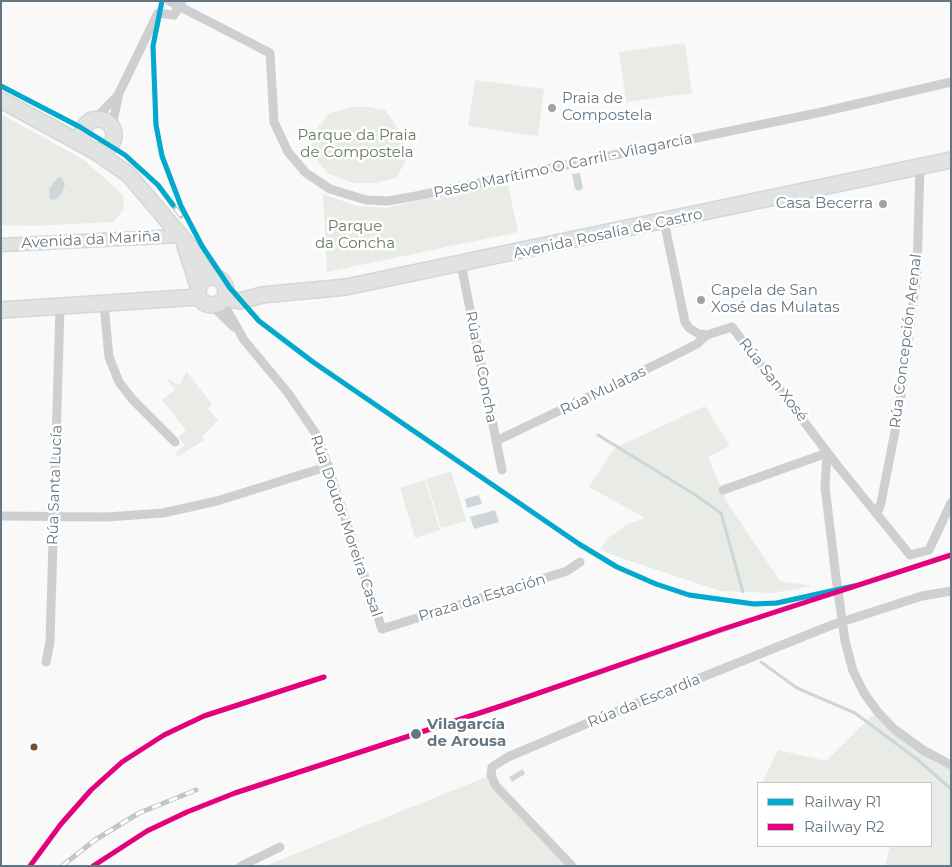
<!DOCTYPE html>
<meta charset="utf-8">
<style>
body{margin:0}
#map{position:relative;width:952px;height:867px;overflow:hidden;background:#f9f9f9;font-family:Montserrat,sans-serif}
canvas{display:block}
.frame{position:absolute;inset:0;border:2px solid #657683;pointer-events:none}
.legend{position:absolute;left:757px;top:782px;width:175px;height:65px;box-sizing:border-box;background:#fff;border:1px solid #c1c8cd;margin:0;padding:6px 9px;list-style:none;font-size:15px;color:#657683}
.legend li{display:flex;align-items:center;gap:10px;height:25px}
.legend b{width:25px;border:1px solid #c1c8cd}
</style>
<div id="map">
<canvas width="952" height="867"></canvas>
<div class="frame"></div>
<ul class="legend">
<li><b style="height:6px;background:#00a9ce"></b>Railway R1</li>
<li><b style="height:6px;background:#e5007d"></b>Railway R2</li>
</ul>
</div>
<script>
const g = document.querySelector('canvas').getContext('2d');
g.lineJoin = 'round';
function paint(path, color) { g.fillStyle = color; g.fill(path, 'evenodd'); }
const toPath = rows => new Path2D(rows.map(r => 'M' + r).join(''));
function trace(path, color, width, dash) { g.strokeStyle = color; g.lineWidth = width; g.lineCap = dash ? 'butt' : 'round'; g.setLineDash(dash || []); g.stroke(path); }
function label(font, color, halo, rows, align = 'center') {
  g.font = font + ' Montserrat,sans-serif'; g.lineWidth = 5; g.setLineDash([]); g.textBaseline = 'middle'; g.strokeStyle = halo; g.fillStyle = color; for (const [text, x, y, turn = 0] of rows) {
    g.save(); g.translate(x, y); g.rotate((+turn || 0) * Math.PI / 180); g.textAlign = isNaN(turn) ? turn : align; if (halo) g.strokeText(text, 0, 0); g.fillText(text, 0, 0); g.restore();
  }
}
const green = toPath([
 [685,43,692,93,626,102,619,52],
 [475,80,544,89,538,136,468,126],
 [351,107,369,107,385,110,393,121,402,135,405,162,396,178,375,183,354,183,329,174,310,153,314,132,330,113],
 [1,114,84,160,123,195,124,209,113,222,31,226,1,225],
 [507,180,518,232,327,272,323,194,357,206,387,208],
 [186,371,212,404,208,409,218,420,203,436,204,440,178,457,175,453,185,445,178,437,186,430,162,400,175,390,166,378,180,385],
 [705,406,730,446,708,457,725,499,780,581,813,586,772,593,720,591,618,557,600,549,608,538,628,524,645,518,589,487,615,448],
 [451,471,466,521,441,528,426,479],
 [425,480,440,530,415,538,400,488],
 [877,711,894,729,951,765,951,866,885,866,890,846,931,846,931,783,762,783,778,750,826,761],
 [491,775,573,866,265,866]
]);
const water = toPath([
 [580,173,583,188,579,191,575,189,572,174],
 [61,177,65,184,62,193,57,199,50,200,49,189,57,178],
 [479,495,482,504,467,508,465,499],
 [495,510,499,522,474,529,470,517],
 [523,769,525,774,512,782,509,777]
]);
const stream = toPath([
 [598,435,694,494,721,513,743,592],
 [761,662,797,688,855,713,918,760,951,789]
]);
const street = toPath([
 [169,1,270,53,274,122,288,152,306,173,330,189,366,200,388,201,416,196,822,112,951,82],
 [94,120,118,95],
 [112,126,119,93,158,13,174,15,182,1],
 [664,221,685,322,689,328,699,334,707,335,732,327,837,465,910,555,929,550,951,503],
 [461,264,502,470],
 [222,301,244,340,288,393,318,437,382,629,567,571,580,562],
 [104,304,109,357,119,382,133,400,175,442],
 [211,305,234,327],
 [496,441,663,361,697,344,707,335],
 [827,453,825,487,836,577],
 [723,490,827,453],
 [877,514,881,503,899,411,917,273,920,166],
 [1,516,107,517,163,513,217,501,329,466],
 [845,641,853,671,864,693,877,711,894,729,923,750,951,765],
 [46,662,50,642,60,307],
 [241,866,280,847],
 [572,866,496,786,491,775,492,767,508,757,588,723,832,625,922,596,951,591]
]);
const secondary = toPath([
 [1,245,181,236]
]);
const primary = toPath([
 [1,100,89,148],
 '82 135a16 16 0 1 1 32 0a16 16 0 1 1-32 0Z',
 [93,150,128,174,195,253,209,277],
 [185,246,198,286],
 '198 291a14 14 0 1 1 28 0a14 14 0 1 1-28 0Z',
 [224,298,240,301,262,295,346,287,951,160],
 [1,310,199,297]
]);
const rail = toPath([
 [162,1,153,46,156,125,162,156,181,206,202,246,230,288,259,321,313,362,579,544,617,567,656,584,689,595,754,604,777,603,854,586],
 [1,86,80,127,125,155,158,185,181,216],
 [849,588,951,555],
 [30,866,61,824,91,790,122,762,164,735,204,716,324,677],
 [62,866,95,840,139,813,196,790],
 [93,866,147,831,187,812,235,793,507,704,792,606]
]);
const streetBridge = toPath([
 [836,577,845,641]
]);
const rail1 = toPath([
 [162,1,153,46,156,125,162,156,181,206,202,246,230,288,259,321,313,362,579,544,617,567,656,584,689,595,754,604,777,603,854,586],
 [1,86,80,127,125,155,158,185,173,205]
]);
const rail2 = toPath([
 [30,866,61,824,91,790,122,762,164,735,204,716,324,677],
 [93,866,147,831,187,812,235,793,507,704,723,629,951,555]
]);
const markers = [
 [552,108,5,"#99a4ac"],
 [883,204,5,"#99a4ac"],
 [701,300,5,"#99a4ac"],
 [416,734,6,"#657683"],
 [34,747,4.5,"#7a4b2a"]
];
const poiNames = [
 ["Praia de",562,99],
 ["Compostela",562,116],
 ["Casa Becerra",873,204,"right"],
 ["Capela de San",711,291],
 ["Xosé das Mulatas",711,308]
];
const parkNames = [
 ["Parque da Praia",357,136],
 ["de Compostela",357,153],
 ["Parque",355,227],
 ["da Concha",355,244]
];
const streetNames = [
 ["Paseo Marítimo O Carril - Vilagarcía",563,166,-12],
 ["Avenida Rosalía de Castro",608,234,-12],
 ["Avenida da Mariña",91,240,-3],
 ["Rúa Concepción Arenal",906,341,-83],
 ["Rúa da Concha",481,367,79],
 ["Rúa San Xosé",773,380,52],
 ["Rúa Mulatas",603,391,-26],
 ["Rúa Santa Lucía",55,485,-88],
 ["Rúa Doutor Moreira Casal",346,526,71],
 ["Praza da Estación",482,598,-17],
 ["Rúa da Escardia",644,701,-22]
];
const stopNames = [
 ["Vilagarcía",427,725],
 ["de Arousa",427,742]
];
paint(green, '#e8ebe6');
paint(water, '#ced6d9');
trace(stream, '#ced6d9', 3);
trace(secondary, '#d5d6d7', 15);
trace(primary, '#d5d6d7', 18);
trace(street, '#cecfd0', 9);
trace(secondary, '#e1e2e2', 12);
trace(primary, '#e1e2e2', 15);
trace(rail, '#c3c5c6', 5);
trace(rail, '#fff', 3, [9]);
trace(streetBridge, '#cecfd0', 9);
trace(rail1, '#00a9ce', 5);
trace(rail2, '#e5007d', 5);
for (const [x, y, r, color] of markers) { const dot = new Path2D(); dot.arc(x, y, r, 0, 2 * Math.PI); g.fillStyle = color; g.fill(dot); trace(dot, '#fff', 2); }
label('15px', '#657683', '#fff', poiNames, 'left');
label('15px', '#687a64', '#fff', parkNames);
label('15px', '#657683', '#fff', streetNames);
label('bold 15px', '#657683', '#fff', stopNames, 'left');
</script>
